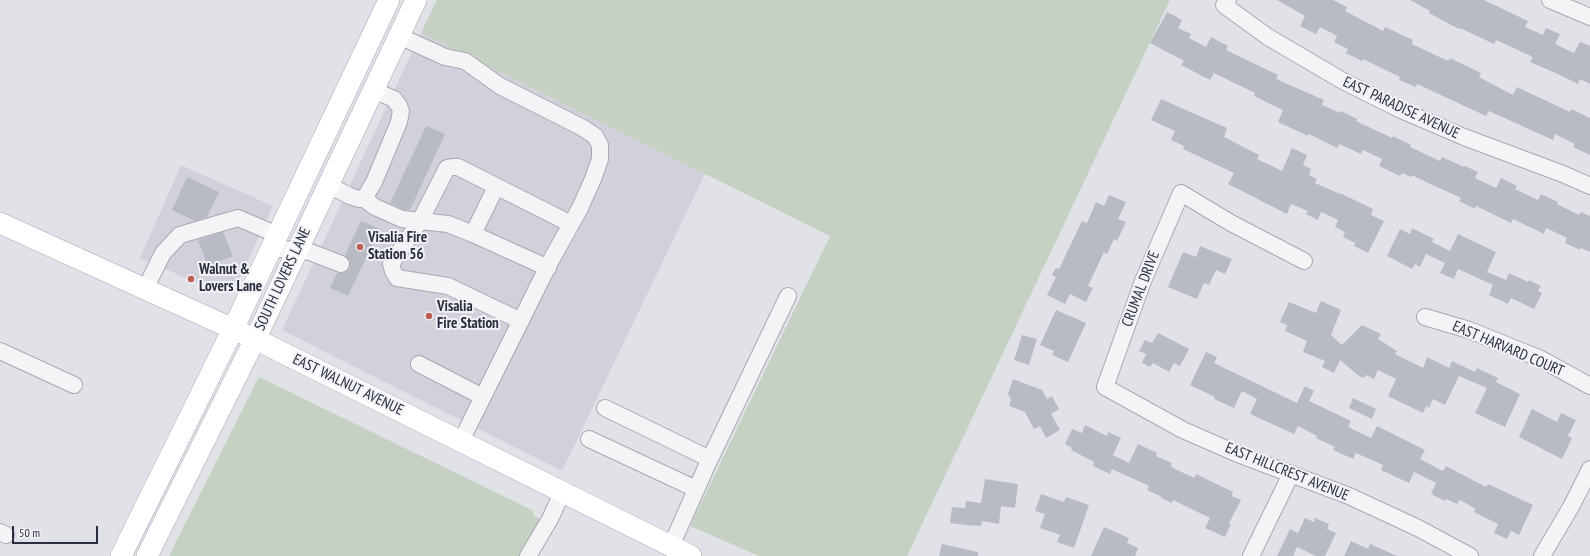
<!DOCTYPE html>
<style>
body{margin:0}
#map{position:relative;width:1590px;height:556px;overflow:hidden;background:#e1e2e8;font-family:"PT Sans Narrow",sans-serif}
canvas{display:block}
.scale{position:absolute;left:12px;top:526px;width:86px;height:18px;box-sizing:border-box;border:2px solid #2b2e3e;border-top:0;padding-left:5px;font-size:12px;line-height:14px;white-space:nowrap;color:#2b2e3e;-webkit-text-stroke:3px #f1f2f6;paint-order:stroke}
</style>
<div id="map">
<canvas width="1590" height="556"></canvas>
<div class="scale">50 m</div>
</div>
<script>
const g = document.querySelector('canvas').getContext('2d');
g.lineJoin = 'round';
function paint(path, color) { g.fillStyle = color; g.fill(path, 'evenodd'); }
const toPath = rows => new Path2D(rows.map(r => 'M' + r).join(''));
function trace(path, color, width, dash) { g.strokeStyle = color; g.lineWidth = width; g.lineCap = dash ? 'butt' : 'round'; g.setLineDash(dash || []); g.stroke(path); }
function label(font, color, halo, rows, align = 'center') {
  g.font = font + ' "PT Sans Narrow",sans-serif'; g.lineWidth = 4; g.setLineDash([]); g.textBaseline = 'middle'; g.strokeStyle = halo; g.fillStyle = color; for (const [text, x, y, turn = 0] of rows) {
    g.save(); g.translate(x, y); g.rotate((+turn || 0) * Math.PI / 180); g.textAlign = isNaN(turn) ? turn : align; if (halo) g.strokeText(text, 0, 0); g.fillText(text, 0, 0); g.restore();
  }
}
const built = toPath([
 [421,33,705,174,562,471,282,330],
 [181,165,273,206,239,280,232,290,216,291,140,258]
]);
const green = toPath([
 [437,0,1170,0,907,556,759,556,690,526,830,236,421,33],
 [259,377,532,510,535,517,540,519,521,556,169,556]
]);
const building = toPath([
 [1277,0,1333,0,1347,7,1345,11,1383,31,1385,27,1413,40,1412,44,1448,61,1450,58,1481,73,1479,77,1513,95,1517,87,1570,112,1571,109,1590,118,1590,155,1573,147,1575,144,1555,134,1553,140,1489,111,1486,116,1417,84,1416,87,1399,80,1400,77,1363,59,1362,61,1346,53,1348,49,1334,42,1337,36,1320,27,1316,34,1300,26,1305,16],
 [1410,0,1484,0,1528,21,1525,27,1543,35,1546,28,1560,34,1555,44,1574,53,1580,42,1590,46,1590,84,1580,79,1578,84,1560,75,1530,62,1533,57,1496,40,1494,44,1460,28,1459,29,1429,13,1430,11],
 [1167,12,1182,20,1178,28,1191,34,1189,38,1206,47,1211,37,1228,46,1226,50,1278,75,1276,79,1324,100,1322,105,1340,113,1341,111,1357,119,1356,121,1392,138,1393,136,1411,145,1410,147,1440,161,1442,157,1464,167,1465,166,1478,172,1475,178,1496,188,1501,178,1517,186,1515,189,1538,200,1541,194,1558,202,1557,204,1579,215,1581,212,1590,216,1590,252,1581,248,1580,250,1565,243,1567,238,1546,228,1544,234,1513,219,1511,223,1476,206,1475,209,1459,201,1461,198,1411,175,1411,177,1402,173,1400,176,1379,166,1382,159,1363,150,1361,154,1339,144,1337,148,1309,134,1308,136,1278,122,1283,110,1254,96,1255,93,1214,73,1210,80,1181,65,1184,61,1150,43],
 [1161,99,1227,128,1224,137,1259,155,1257,159,1282,171,1292,148,1307,155,1303,165,1311,169,1309,175,1317,179,1315,183,1340,194,1340,193,1373,209,1371,215,1384,221,1368,253,1354,246,1355,243,1343,237,1345,232,1335,227,1338,220,1321,212,1318,220,1306,214,1308,211,1291,204,1287,214,1228,184,1234,173,1183,149,1184,146,1171,140,1175,131,1151,120],
 [426,126,445,134,410,210,404,210,390,203],
 [187,177,219,192,207,217,195,221,172,210],
 [1109,195,1126,202,1118,219,1126,222,1117,241,1114,239,1107,254,1104,252,1088,286,1093,288,1086,302,1070,294,1065,304,1047,295,1056,277,1052,275,1056,268,1059,269,1082,221,1087,223,1096,202,1104,206],
 [361,221,380,229,348,296,330,288,337,273,343,273,350,268,350,262,345,255],
 [1412,228,1434,239,1432,242,1450,251,1458,234,1496,252,1487,272,1506,280,1509,273,1528,282,1529,280,1541,286,1538,291,1542,293,1534,309,1511,298,1508,304,1489,295,1493,285,1458,269,1454,279,1440,273,1445,263,1426,254,1420,267,1415,264,1412,269,1387,256,1400,229,1410,234],
 [223,232,233,256,208,266,198,240],
 [1200,246,1232,259,1225,274,1216,270,1209,285,1204,283,1197,299,1168,287,1183,252,1196,257],
 [1321,301,1341,310,1331,335,1342,345,1362,325,1381,334,1378,339,1397,351,1395,354,1423,368,1427,357,1449,368,1452,361,1475,372,1477,368,1498,378,1496,382,1520,394,1505,427,1475,413,1487,388,1459,376,1445,405,1433,399,1429,408,1426,406,1423,413,1388,396,1396,379,1378,370,1374,379,1366,375,1364,378,1359,376,1340,360,1334,373,1322,367,1325,361,1303,352,1307,341,1285,331,1287,325,1280,322,1289,302,1316,313],
 [1056,310,1086,323,1068,362,1052,355,1054,351,1040,345],
 [1158,333,1189,349,1180,366,1174,363,1169,372,1153,363,1150,367,1142,363,1146,354,1139,351,1145,340,1152,343],
 [1022,335,1037,339,1029,365,1014,360],
 [1206,352,1217,357,1214,363,1297,403,1305,386,1314,391,1309,401,1351,421,1348,427,1371,438,1377,426,1425,450,1420,459,1443,471,1446,466,1486,487,1488,484,1533,505,1519,535,1511,531,1507,539,1494,533,1498,524,1474,512,1476,509,1460,500,1457,504,1446,499,1445,501,1431,494,1436,483,1414,472,1409,483,1381,470,1383,465,1356,453,1353,459,1333,450,1335,447,1316,438,1317,436,1298,426,1294,434,1250,414,1257,399,1242,391,1234,408,1214,399,1215,397,1190,385],
 [1013,379,1042,390,1047,399,1052,396,1059,409,1051,414,1060,430,1046,438,1040,426,1034,429,1025,412,1009,406,1011,400,1008,394],
 [1353,398,1376,409,1372,419,1349,408],
 [1532,409,1557,422,1561,413,1576,420,1568,436,1572,438,1562,459,1519,437],
 [1085,425,1107,436,1108,432,1121,438,1113,455,1129,463,1138,444,1157,453,1156,456,1172,463,1171,467,1194,478,1196,474,1233,492,1232,496,1241,500,1229,523,1231,524,1225,537,1205,528,1210,518,1173,500,1172,503,1161,498,1162,497,1147,490,1149,486,1112,469,1110,474,1093,466,1094,462,1071,450,1072,448,1065,444,1072,429,1082,433],
 [985,479,1018,484,1015,508,1001,506,999,524,982,521,981,526,973,525,973,526,950,523,952,507,965,508,966,501,981,503],
 [1041,494,1064,502,1066,497,1089,505,1074,548,1057,542,1060,535,1040,528,1045,514,1035,511],
 [1305,518,1314,522,1315,518,1329,524,1327,529,1336,533,1325,556,1316,556,1297,547,1293,556,1277,556,1290,529,1298,533],
 [1104,527,1129,538,1127,543,1138,548,1135,556,1091,556],
 [1351,541,1368,549,1370,544,1397,556,1344,556],
 [942,544,978,552,978,556,939,556]
]);
const minor = toPath([
 [1228,0,1224,5,1268,37,1343,81,1401,110,1464,137,1563,174,1590,186],
 [1550,0,1590,17],
 [399,36,445,57,465,61,500,86,583,128,595,136,600,145,600,159,593,179,580,208,550,262,461,441],
 [328,185,350,196,359,199,364,199,375,207,402,219,448,224,473,234,548,268],
 [364,199,374,182,399,122,401,111,399,106,394,99,373,90],
 [473,234,496,187],
 [271,250,285,249,310,252,341,264],
 [1304,261,1231,223,1181,193,1143,281,1105,387,1183,430,1238,454,1349,496,1418,528,1470,556],
 [145,289,163,253,180,235,238,218,278,235],
 [1425,317,1469,330,1541,359,1590,386],
 [521,321,448,286,397,278,393,271,391,264,420,221,447,168,452,167,458,167,571,224],
 [0,351,74,385],
 [419,364,483,397],
 [605,408,710,459],
 [589,439,696,489],
 [0,532,6,535],
 [671,546,708,463,788,296],
 [528,556,550,519,562,493],
 [1251,556,1291,474],
 [1542,556,1572,505,1590,469]
]);
const major = toPath([
 [0,223,255,339,691,556],
 [121,556,233,329,389,0],
 [147,556,263,323,416,0]
]);
const markers = [
 [360,247,4,"#bf5d55"],
 [191,279,4,"#bf5d55"],
 [429,316,4,"#bf5d55"]
];
const streetNames = [
 ["EAST PARADISE AVENUE",1401,108,25],
 ["SOUTH LOVERS LANE",283,279,-65],
 ["CRUMAL DRIVE",1141,289,-69],
 ["EAST HARVARD COURT",1508,349,23],
 ["EAST WALNUT AVENUE",348,385,26],
 ["EAST HILLCREST AVENUE",1287,472,22]
];
const poiNames = [
 ["Visalia Fire",368,238],
 ["Station 56",368,255],
 ["Walnut &",199,270],
 ["Lovers Lane",199,287],
 ["Visalia",437,307],
 ["Fire Station",437,324]
];
paint(built, '#d0d1da');
paint(green, '#c4d1c3');
paint(building, '#b9bbc4');
trace(minor, '#a7a8b2', 18);
trace(major, '#a2a5b3', 22);
trace(minor, '#f4f4f7', 16);
trace(major, '#fff', 21);
for (const [x, y, r, color] of markers) { const dot = new Path2D(); dot.arc(x, y, r, 0, 2 * Math.PI); g.fillStyle = color; g.fill(dot); trace(dot, '#f1f2f6', 1.5); }
label('15px', '#2b2e3e', '#f1f2f6', streetNames);
label('bold 15px', '#2b2e3e', '#f1f2f6', poiNames, 'left');
</script>
